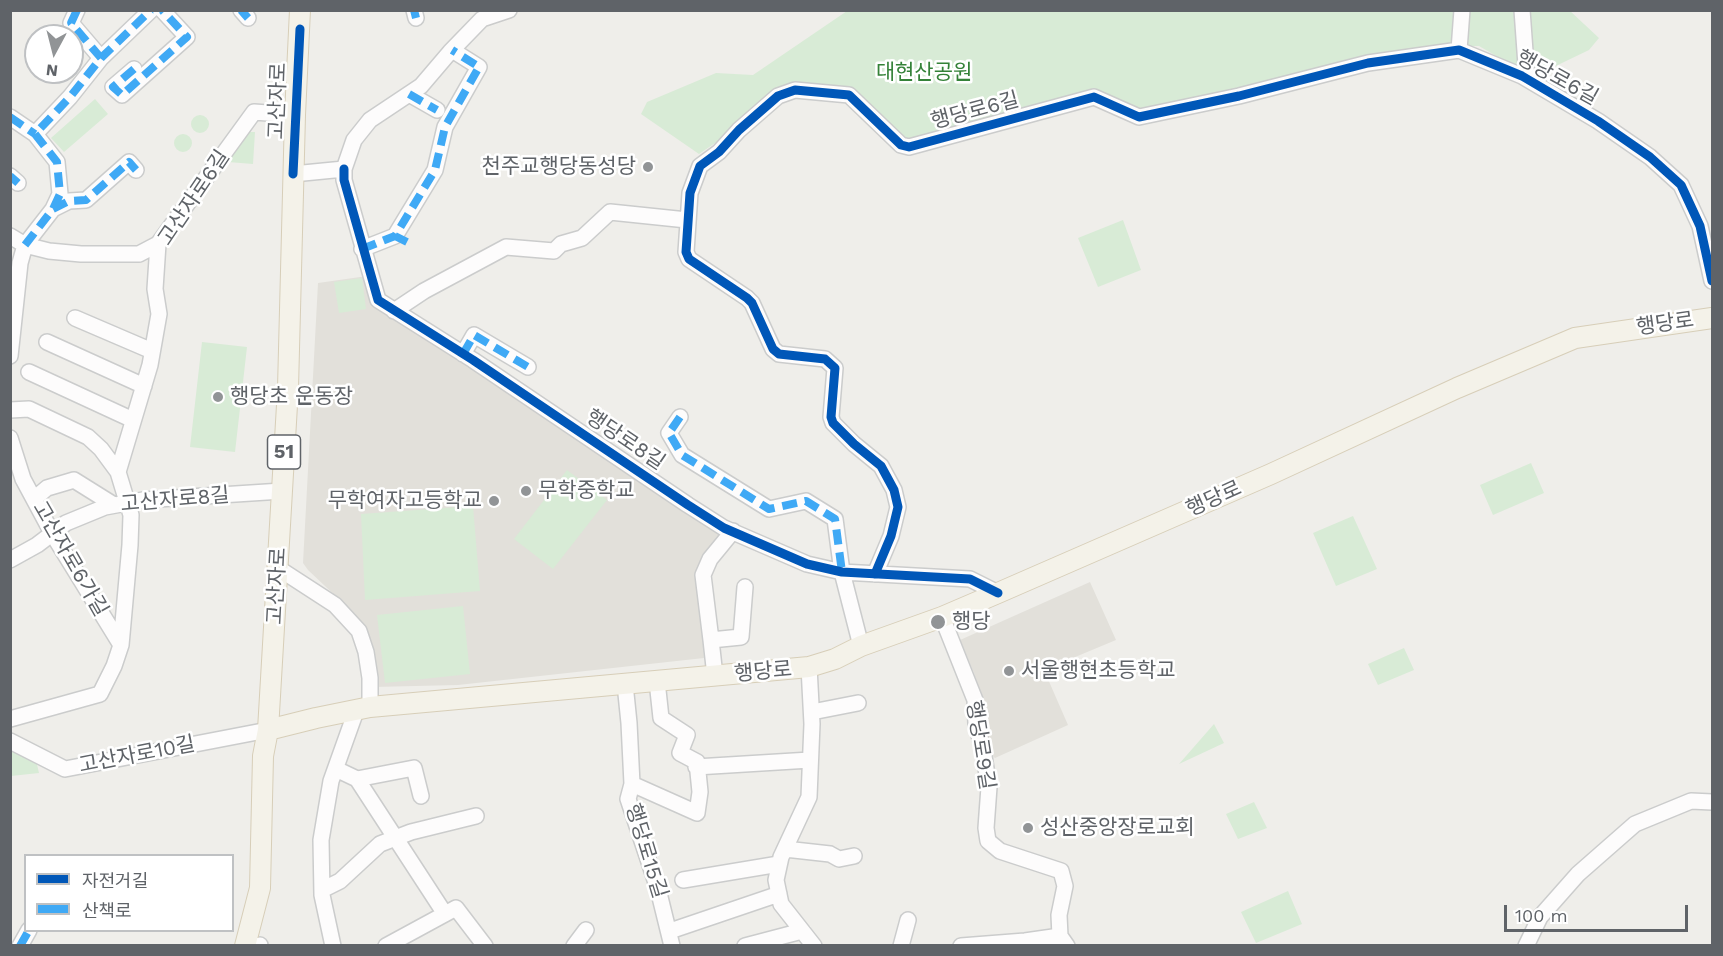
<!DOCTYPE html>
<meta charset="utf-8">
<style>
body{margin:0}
#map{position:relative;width:1723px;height:956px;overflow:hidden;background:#efeeea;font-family:"Work Sans","Noto Sans KR",sans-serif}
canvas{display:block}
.frame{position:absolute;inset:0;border:12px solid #5f6368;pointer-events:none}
.legend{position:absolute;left:24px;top:854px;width:210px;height:78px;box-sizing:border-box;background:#fff;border:2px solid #bfc1c3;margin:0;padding:8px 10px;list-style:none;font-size:18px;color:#5f6368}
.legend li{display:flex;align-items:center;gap:12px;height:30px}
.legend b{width:30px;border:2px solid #bfc1c3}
.north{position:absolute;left:24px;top:24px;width:60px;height:60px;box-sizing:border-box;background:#fff;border:2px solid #bfc1c3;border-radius:50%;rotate:187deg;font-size:16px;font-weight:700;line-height:24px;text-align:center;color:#5f6368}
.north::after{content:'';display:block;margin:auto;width:21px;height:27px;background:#919496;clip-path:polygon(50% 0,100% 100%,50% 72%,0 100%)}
.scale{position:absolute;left:1504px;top:905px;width:184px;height:27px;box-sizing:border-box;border:3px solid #5f6368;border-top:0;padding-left:8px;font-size:18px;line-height:21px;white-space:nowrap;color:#5f6368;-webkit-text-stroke:4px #fff;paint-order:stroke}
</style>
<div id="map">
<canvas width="1723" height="956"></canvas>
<div class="frame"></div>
<ul class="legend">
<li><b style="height:8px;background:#0057b8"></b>자전거길</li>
<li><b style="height:8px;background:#3fa9f5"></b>산책로</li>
</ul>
<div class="north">N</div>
<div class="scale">100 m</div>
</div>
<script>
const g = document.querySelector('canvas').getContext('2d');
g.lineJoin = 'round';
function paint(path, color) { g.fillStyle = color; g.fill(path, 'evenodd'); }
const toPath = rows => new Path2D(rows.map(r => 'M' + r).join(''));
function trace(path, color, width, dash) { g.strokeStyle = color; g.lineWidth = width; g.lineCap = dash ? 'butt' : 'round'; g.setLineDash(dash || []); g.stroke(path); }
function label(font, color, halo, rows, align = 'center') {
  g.font = font + ' "Work Sans","Noto Sans KR",sans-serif'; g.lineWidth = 5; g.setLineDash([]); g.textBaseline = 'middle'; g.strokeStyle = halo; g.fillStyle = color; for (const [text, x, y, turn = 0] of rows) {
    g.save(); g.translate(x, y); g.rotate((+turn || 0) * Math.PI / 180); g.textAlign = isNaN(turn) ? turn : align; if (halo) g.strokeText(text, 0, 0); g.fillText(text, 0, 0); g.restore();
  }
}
const education = toPath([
 [367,276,375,302,729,532,699,569,704,658,458,685,373,687,343,603,308,570,303,563,318,283],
 [1090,582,1116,640,1044,670,1068,725,995,758,989,752,983,729,982,700,974,673,960,640]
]);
const green = toPath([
 [1569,10,1599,38,1589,50,1537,75,1510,64,1479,46,1440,46,1288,76,1145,112,1095,90,909,142,903,140,854,93,774,90,751,108,721,139,699,154,641,114,647,102,716,73,753,75,847,11],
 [95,99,108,114,64,152,51,138],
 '191 124a9 9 0 1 1 18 0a9 9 0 1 1-18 0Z',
 [248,132,255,132,253,164,228,162],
 '174 143a9 9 0 1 1 18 0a9 9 0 1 1-18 0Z',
 [1123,220,1141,270,1098,287,1078,238],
 [362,278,366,309,339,313,334,282],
 [202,342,247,347,235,452,190,447],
 [1531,463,1544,493,1493,515,1480,485],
 [567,470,607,500,553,569,514,539],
 [473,506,480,591,365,600,361,514],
 [1353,516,1377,569,1336,586,1313,533],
 [463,606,470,674,385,683,377,615],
 [1404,648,1414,670,1378,685,1368,664],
 [1214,724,1224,743,1179,764],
 [11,749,36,760,39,773,11,776],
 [1254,802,1267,828,1238,839,1226,814],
 [1288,891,1302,924,1256,943,1241,912]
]);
const minor = toPath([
 [77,10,71,23,101,58],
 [241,10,248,18],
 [414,10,416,18],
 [1522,10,1527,79],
 [1459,50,1462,10],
 [134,69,113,87,122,95,187,37,162,10],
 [409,94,437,110],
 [10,117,35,134],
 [344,169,344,180,378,300,473,360,688,505,724,528,807,564,842,572,970,579,998,593],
 [293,174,344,169,354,140,370,120,421,86,450,52,482,19,509,10],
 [10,176,18,183],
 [53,209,69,201,86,200,129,162,136,170],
 [10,236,25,245,49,251,81,254,139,254,158,244],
 [362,249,395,236,435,170,445,127,479,67,452,50],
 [394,311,424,291,506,247,554,251,561,244,582,238,610,212,687,220],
 [75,318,152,351],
 [47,342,144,386],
 [463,354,474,335,528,367],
 [10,356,20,263,25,245,53,209,60,194,57,162,35,134,70,97,101,58,151,10],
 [29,372,133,420],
 [10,410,29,409,88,437,101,449,118,472,131,515,130,545,121,645,114,666,100,694,10,719],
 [680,417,669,433,682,455,769,509,806,501,835,519,842,572,861,646],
 [10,438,23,479,52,533,121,645],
 [118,472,150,365,159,314,155,289,158,244,254,112,295,115],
 [34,499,47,488,74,480,114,505],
 [10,560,37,545,66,523,105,507,143,500,282,491],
 [278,568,335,605,359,631,366,652,370,678,370,707],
 [875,574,891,536,898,507,894,490,881,466,854,444,833,423,831,417,835,368,825,359,779,354,773,349,752,303,747,298,689,259,686,252,690,193,700,166,719,152,739,130,778,96,795,90,849,95,901,145,909,147,1094,97,1139,117,1239,96,1368,63,1459,50,1522,76,1598,121,1650,157,1681,185,1700,226,1712,281],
 [942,617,975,700,976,724,983,750,989,787,986,828,988,841,1000,851,1061,871,1065,886,1059,915,1060,936,1067,946],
 [711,640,703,575,710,559,733,531],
 [809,667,812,724,809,797,781,857,776,880,781,904,814,946],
 [715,676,711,640,741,637,745,587],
 [625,684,629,723,632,784,628,799,658,889,672,946],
 [812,712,858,703],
 [10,741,65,769,268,730],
 [696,767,810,760],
 [336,769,357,779,445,914],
 [357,779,414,768,421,796],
 [632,784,697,813,700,792,697,762,680,753,687,735,661,718,657,681],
 [785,849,830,854,839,859,854,856],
 [683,880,779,864],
 [322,890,340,881,380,844,411,832,476,816],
 [670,931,779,894],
 [260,945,260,946],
 [20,946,29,930],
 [333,946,322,895,321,840,331,781,356,711],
 [386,946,456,908,485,946],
 [574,946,586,930],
 [745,946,802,931],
 [901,946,908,920],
 [961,946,1025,941,1060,936],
 [1526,946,1540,917,1578,874,1635,824,1691,801,1712,802]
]);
const major = toPath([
 [268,730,316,718,370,707,809,667,835,659,861,646,942,617,998,593,1271,474,1457,388,1575,338,1712,318],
 [245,946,260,888,263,756,268,730,288,388,295,115,300,10]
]);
const quiet = toPath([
 [77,10,71,23,101,58],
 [241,10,248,18],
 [414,10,416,18],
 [134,69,113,87,122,95,187,37,162,10],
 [409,94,437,110],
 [10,117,35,134],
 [10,176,18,183],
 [53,209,69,201,86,200,129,162,136,170],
 [395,236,407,242],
 [25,245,53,209,60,194,57,162,35,134,70,97,101,58,151,10],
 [362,249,395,236,435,170,445,127,479,67,452,50],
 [463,354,474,335,528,367],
 [680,417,669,433,682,455,769,509,806,501,835,519,842,572],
 [20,946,29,930]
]);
const cycleway = toPath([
 [344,169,344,180,378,300,473,360,688,505,724,528,807,564,842,572,970,579,998,593],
 [293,174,300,29],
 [875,574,891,536,898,507,894,490,881,466,854,444,833,423,831,417,835,368,825,359,779,354,773,349,752,303,747,298,689,259,686,252,690,193,700,166,719,152,739,130,778,96,795,90,849,95,901,145,909,147,1094,97,1139,117,1239,96,1368,63,1459,50,1522,76,1598,121,1650,157,1681,185,1700,226,1712,281]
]);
const markers = [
 [648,167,6,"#919496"],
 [218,397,6,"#919496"],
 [526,491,6,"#919496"],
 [494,501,6,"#919496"],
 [938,622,8,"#919496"],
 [1009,671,6,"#919496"],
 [1028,828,6,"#919496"]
];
const shields = [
 [284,452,33]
];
const shieldNames = [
 ["51",284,452]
];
const parkNames = [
 ["대현산공원",924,73]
];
const streetNames = [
 ["행당로6길",1557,78,29],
 ["고산자로",278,101,-88],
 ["행당로6길",975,111,-15],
 ["고산자로6길",194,198,-56],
 ["행당로",1665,324,-8],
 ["행당로8길",625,440,34],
 ["행당로",1214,499,-24],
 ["고산자로8길",175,500,-5],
 ["고산자로6가길",70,559,60],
 ["고산자로",277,586,-87],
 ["행당로",763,672,-5],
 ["행당로9길",980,745,81],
 ["고산자로10길",137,755,-11],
 ["행당로15길",646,851,73]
];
const poiNames = [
 ["천주교행당동성당",636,167,"right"],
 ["행당초 운동장",230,397],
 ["무학중학교",538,491],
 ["무학여자고등학교",482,501,"right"],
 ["행당",952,622],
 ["서울행현초등학교",1021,671],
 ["성산중앙장로교회",1040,828]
];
paint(education, '#e2e0da');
paint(green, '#d8ebd6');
trace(minor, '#cbcccc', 18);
trace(major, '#d7ceb8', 22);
trace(minor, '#fdfcfc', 15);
trace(major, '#f4f2e9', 20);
trace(quiet, '#3fa9f5', 8, [15, 8]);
trace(cycleway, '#0057b8', 9);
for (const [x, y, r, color] of markers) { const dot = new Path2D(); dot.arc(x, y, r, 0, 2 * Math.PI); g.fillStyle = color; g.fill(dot); trace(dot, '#fff', 2); }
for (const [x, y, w] of shields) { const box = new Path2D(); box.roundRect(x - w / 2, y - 17, w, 34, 4.5); g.fillStyle = '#fff'; g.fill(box); trace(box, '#5f6368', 1.5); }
label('bold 20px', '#5f6368', null, shieldNames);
label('21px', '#348238', '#fff', parkNames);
label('21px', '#5f6368', '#fff', streetNames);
label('21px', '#5f6368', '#fff', poiNames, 'left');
</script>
